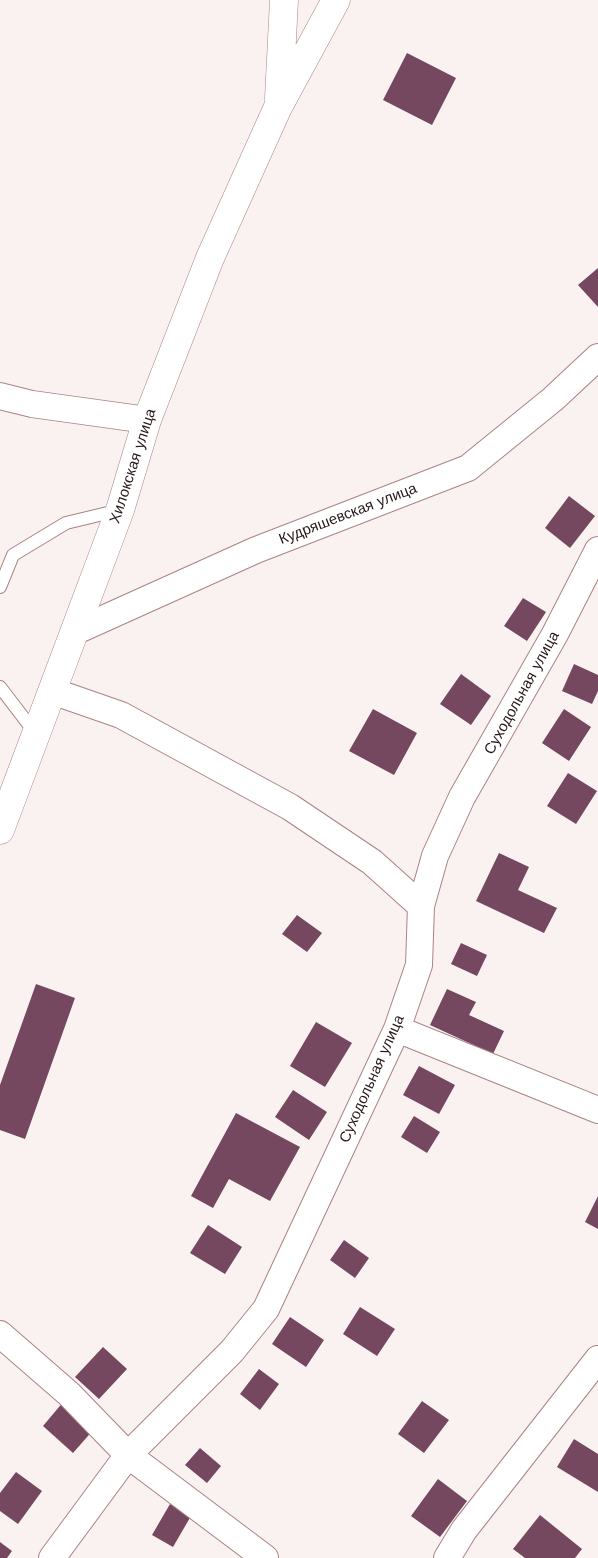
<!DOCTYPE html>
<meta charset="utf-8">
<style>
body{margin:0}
canvas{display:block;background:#faf1f1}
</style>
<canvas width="598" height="1558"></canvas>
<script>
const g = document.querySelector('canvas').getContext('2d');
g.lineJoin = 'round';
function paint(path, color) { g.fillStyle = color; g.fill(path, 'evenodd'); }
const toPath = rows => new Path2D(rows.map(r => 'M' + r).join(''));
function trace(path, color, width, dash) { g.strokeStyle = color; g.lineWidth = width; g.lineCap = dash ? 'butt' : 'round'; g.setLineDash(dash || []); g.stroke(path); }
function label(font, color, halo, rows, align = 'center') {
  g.font = font + ' "Work Sans",sans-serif'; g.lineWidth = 5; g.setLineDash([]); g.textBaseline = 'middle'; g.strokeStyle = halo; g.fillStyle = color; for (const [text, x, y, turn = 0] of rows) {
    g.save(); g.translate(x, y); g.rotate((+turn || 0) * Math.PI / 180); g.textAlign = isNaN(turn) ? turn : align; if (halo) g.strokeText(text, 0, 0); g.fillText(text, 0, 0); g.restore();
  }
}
const building = toPath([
 [407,53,456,78,432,125,383,100],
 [598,268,598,307,578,285],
 [569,496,595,516,570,548,545,528],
 [523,598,546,612,527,641,504,626],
 [574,664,598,675,598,691,592,704,562,691],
 [461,674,491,696,471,725,440,704],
 [373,709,417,733,394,775,349,751],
 [564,709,591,727,569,761,542,743],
 [568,773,597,791,576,824,547,806],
 [499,853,529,867,518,890,557,908,544,933,476,901],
 [297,915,322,933,307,952,282,934],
 [461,943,487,955,477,976,451,964],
 [36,984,75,998,25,1139,0,1130,0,1085],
 [447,989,476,1002,469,1015,504,1031,493,1054,430,1025],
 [316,1022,352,1043,325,1087,290,1066],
 [419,1066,455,1085,439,1114,403,1095],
 [293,1090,327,1112,309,1140,275,1117],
 [236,1113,300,1147,270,1201,229,1179,213,1208,191,1196],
 [414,1116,440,1132,427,1153,401,1137],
 [598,1196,598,1229,585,1222],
 [208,1225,242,1247,225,1274,190,1253],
 [344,1240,369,1258,355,1278,330,1260],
 [360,1307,395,1329,377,1356,343,1334],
 [290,1317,324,1340,306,1367,272,1344],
 [103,1347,127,1369,99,1399,75,1377],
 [259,1369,279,1384,260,1410,240,1394],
 [64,1401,95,1428,73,1453,43,1426],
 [422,1401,449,1420,424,1453,398,1434],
 [574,1439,598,1454,598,1492,557,1467],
 [200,1448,221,1466,207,1483,185,1465],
 [16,1472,42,1491,18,1524,0,1511,0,1493],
 [438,1479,467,1501,440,1537,411,1516],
 [170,1504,191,1516,173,1547,152,1535],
 [540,1515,582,1549,575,1558,525,1558,513,1549],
 [0,1542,12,1551,7,1558,0,1558]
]);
const lane = toPath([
 [0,587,13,555,66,523,120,510],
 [0,687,36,734]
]);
const street = toPath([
 [0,396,32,404,147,420],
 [74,632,256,550,468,468,553,399,598,357],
 [52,691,121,715,290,807,372,862,421,906],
 [397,1029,598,1110],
 [0,1334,69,1394,128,1455,265,1558],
 [52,1558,128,1455,232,1351,266,1309,397,1029,419,965,421,906,435,856,462,797,555,634,598,550],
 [447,1558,464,1530,598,1359]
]);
const primary = toPath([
 [279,98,284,0],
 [0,830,120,510,147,420,210,258,278,107,336,0]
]);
const streetNames = [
 ["Хилокская улица",133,466,-72],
 ["Кудряшевская улица",348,514,-21],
 ["Суходольная улица",522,693,-61],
 ["Суходольная улица",372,1079,-66]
];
paint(building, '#754860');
trace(lane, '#ab8384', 14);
trace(street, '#ab8384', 28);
trace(primary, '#ab8384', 29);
trace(lane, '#fff', 12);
trace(street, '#fff', 26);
trace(primary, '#fff', 28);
label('15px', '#261717', '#fff', streetNames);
</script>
